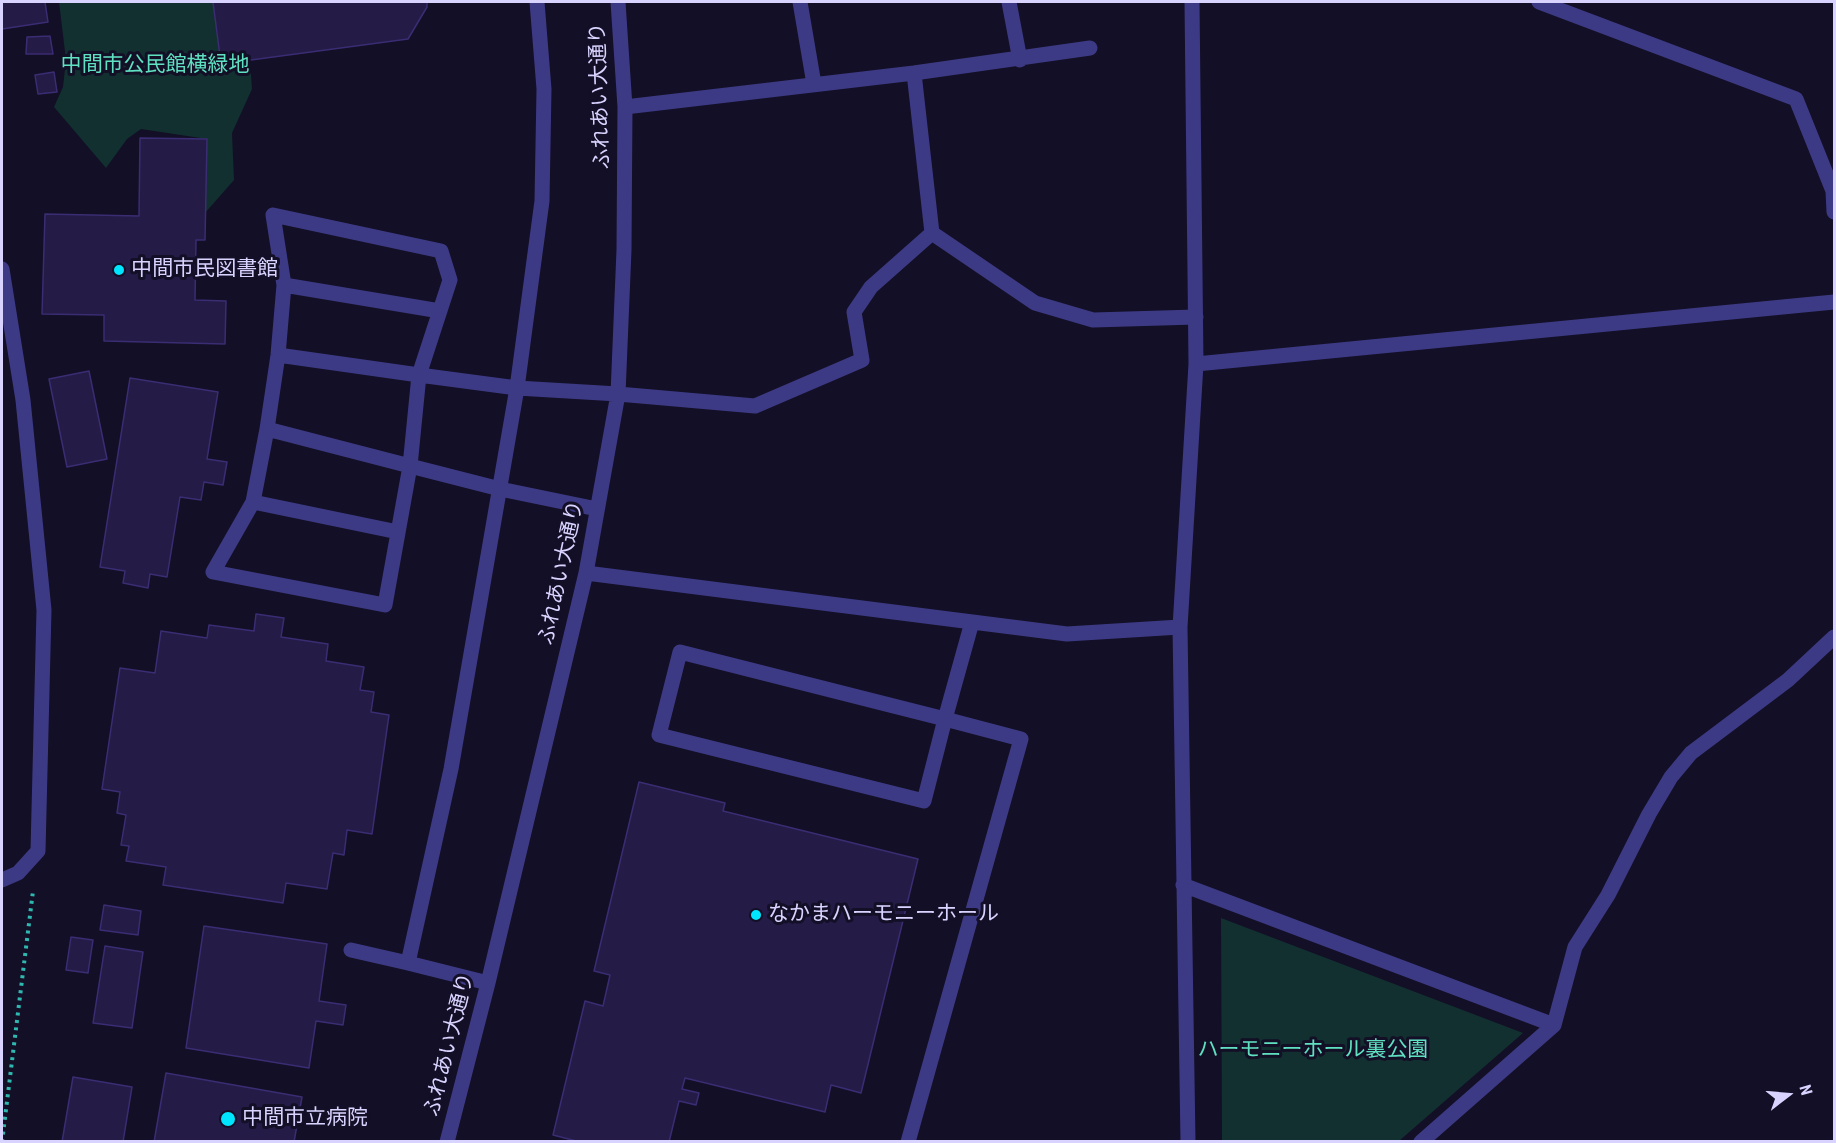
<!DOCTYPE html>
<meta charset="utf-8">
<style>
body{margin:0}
#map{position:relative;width:1836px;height:1143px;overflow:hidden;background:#130f26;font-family:"Roboto Condensed",sans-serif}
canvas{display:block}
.frame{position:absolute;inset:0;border:3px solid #d9d4ff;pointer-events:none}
.north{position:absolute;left:1758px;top:1065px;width:60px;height:60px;-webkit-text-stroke:4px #130f26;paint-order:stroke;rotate:74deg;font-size:16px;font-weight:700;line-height:24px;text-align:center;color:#d9d4ff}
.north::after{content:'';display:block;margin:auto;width:21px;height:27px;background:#d9d4ff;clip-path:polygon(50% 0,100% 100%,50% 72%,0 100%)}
</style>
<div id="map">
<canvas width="1836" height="1143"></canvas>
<div class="frame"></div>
<div class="north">N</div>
</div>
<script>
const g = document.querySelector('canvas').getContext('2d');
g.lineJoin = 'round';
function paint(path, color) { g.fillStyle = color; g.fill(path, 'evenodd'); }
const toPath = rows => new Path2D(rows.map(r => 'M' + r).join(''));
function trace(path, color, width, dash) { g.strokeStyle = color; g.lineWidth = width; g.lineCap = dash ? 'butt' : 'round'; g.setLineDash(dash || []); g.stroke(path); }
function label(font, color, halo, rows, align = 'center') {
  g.font = font + ' "Roboto Condensed","Noto Sans JP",sans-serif'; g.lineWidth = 6; g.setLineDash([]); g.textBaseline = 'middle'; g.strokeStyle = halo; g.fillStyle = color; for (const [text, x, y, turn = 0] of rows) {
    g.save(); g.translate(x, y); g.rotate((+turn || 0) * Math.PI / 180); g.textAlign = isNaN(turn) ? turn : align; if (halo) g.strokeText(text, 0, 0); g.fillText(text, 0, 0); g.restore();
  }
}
const green = toPath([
 [59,2,213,2,221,64,250,60,252,89,232,133,234,180,205,213,207,139,141,129,127,139,106,168,54,107,63,87,66,60],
 [1221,918,1523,1033,1399,1141,1222,1141]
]);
const building = toPath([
 [2,2,45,2,48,22,2,29,2,2],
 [213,2,427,2,427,7,408,39,221,64,213,2],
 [50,36,53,54,26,54,27,37,50,36],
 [54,72,57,92,38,94,35,75,54,72],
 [140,138,207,139,205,240,196,240,195,300,226,301,225,344,104,341,104,315,42,314,45,214,139,216,140,138],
 [89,371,107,459,67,467,49,379,89,371],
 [130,378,218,392,207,459,227,462,223,485,204,482,201,500,180,497,167,577,150,574,148,588,123,583,125,571,100,567,130,378],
 [256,614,284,618,281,637,328,644,326,661,364,667,360,690,374,692,371,712,389,715,372,834,347,830,344,855,333,853,327,889,286,883,283,903,163,885,166,867,126,861,129,846,121,845,126,815,117,813,120,792,102,789,120,668,155,673,161,631,207,638,209,625,254,631,256,614],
 [639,782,725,803,723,811,918,859,861,1093,831,1085,825,1112,685,1078,682,1089,699,1093,696,1105,679,1101,669,1142,580,1142,553,1135,585,1001,603,1006,610,975,594,971,639,782],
 [104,905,141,911,138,935,100,930,104,905],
 [204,926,327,944,319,1001,346,1005,343,1025,316,1021,309,1068,186,1048,204,926],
 [71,937,93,940,88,973,66,970,71,937],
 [105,946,143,952,132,1028,93,1023,105,946],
 [166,1073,302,1097,294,1142,154,1142,166,1073],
 [73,1077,132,1087,123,1142,62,1142,73,1077]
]);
const path = toPath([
 [2,1142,33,891]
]);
const minor = toPath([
 [800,2,814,84],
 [1009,2,1020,60],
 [1539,2,1796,99,1833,191,1834,212],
 [914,73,932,233],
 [625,107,914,73,1090,48],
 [2,269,23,400,44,610,38,851,18,873,2,880],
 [284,285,440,311],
 [1196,364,1834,302],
 [267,429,278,355,284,285,273,215,441,251,450,280,419,375,278,355],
 [253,502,398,532],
 [597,509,500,489,410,466,267,429,253,502,213,572,385,605,410,466,419,375,517,388,618,394,755,406,862,360,854,312,871,287,932,233,1035,303,1093,320,1196,317],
 [586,573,1067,634,1180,627],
 [1183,885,1554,1025],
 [351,950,408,963],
 [488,983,408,963,451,769,517,388,542,201,544,89,537,2],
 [447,1142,488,983,586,573,618,394,624,250,625,107,618,2],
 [908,1142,1021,739,945,719,680,652,659,735,924,801,945,719,972,622],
 [1188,1142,1180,627,1196,364,1192,2],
 [1421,1142,1554,1025,1575,947,1608,895,1649,814,1671,777,1691,753,1788,680,1834,637]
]);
const markers = [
 [119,270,6,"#00e5ff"],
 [756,915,6,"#00e5ff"],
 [228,1119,8,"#00e5ff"]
];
const parkNames = [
 ["中間市公民館横緑地",155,66],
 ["ハーモニーホール裏公園",1313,1051]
];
const streetNames = [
 ["ふれあい大通り",601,96,-92],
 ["ふれあい大通り",562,573,-78],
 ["ふれあい大通り",450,1045,-76]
];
const poiNames = [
 ["中間市民図書館",131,270],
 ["なかまハーモニーホール",768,915],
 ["中間市立病院",242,1119]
];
paint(green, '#12302f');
paint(building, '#241b47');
trace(building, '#3b2d73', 1.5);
trace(path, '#2fb8b0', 4, [3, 4.5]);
trace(minor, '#3d3a85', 15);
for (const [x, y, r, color] of markers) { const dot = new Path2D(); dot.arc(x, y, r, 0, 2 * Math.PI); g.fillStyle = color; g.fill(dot); trace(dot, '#130f26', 2); }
label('21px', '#5fe0c0', '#130f26', parkNames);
label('21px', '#d9d4ff', '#130f26', streetNames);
label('21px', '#d9d4ff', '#130f26', poiNames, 'left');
</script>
